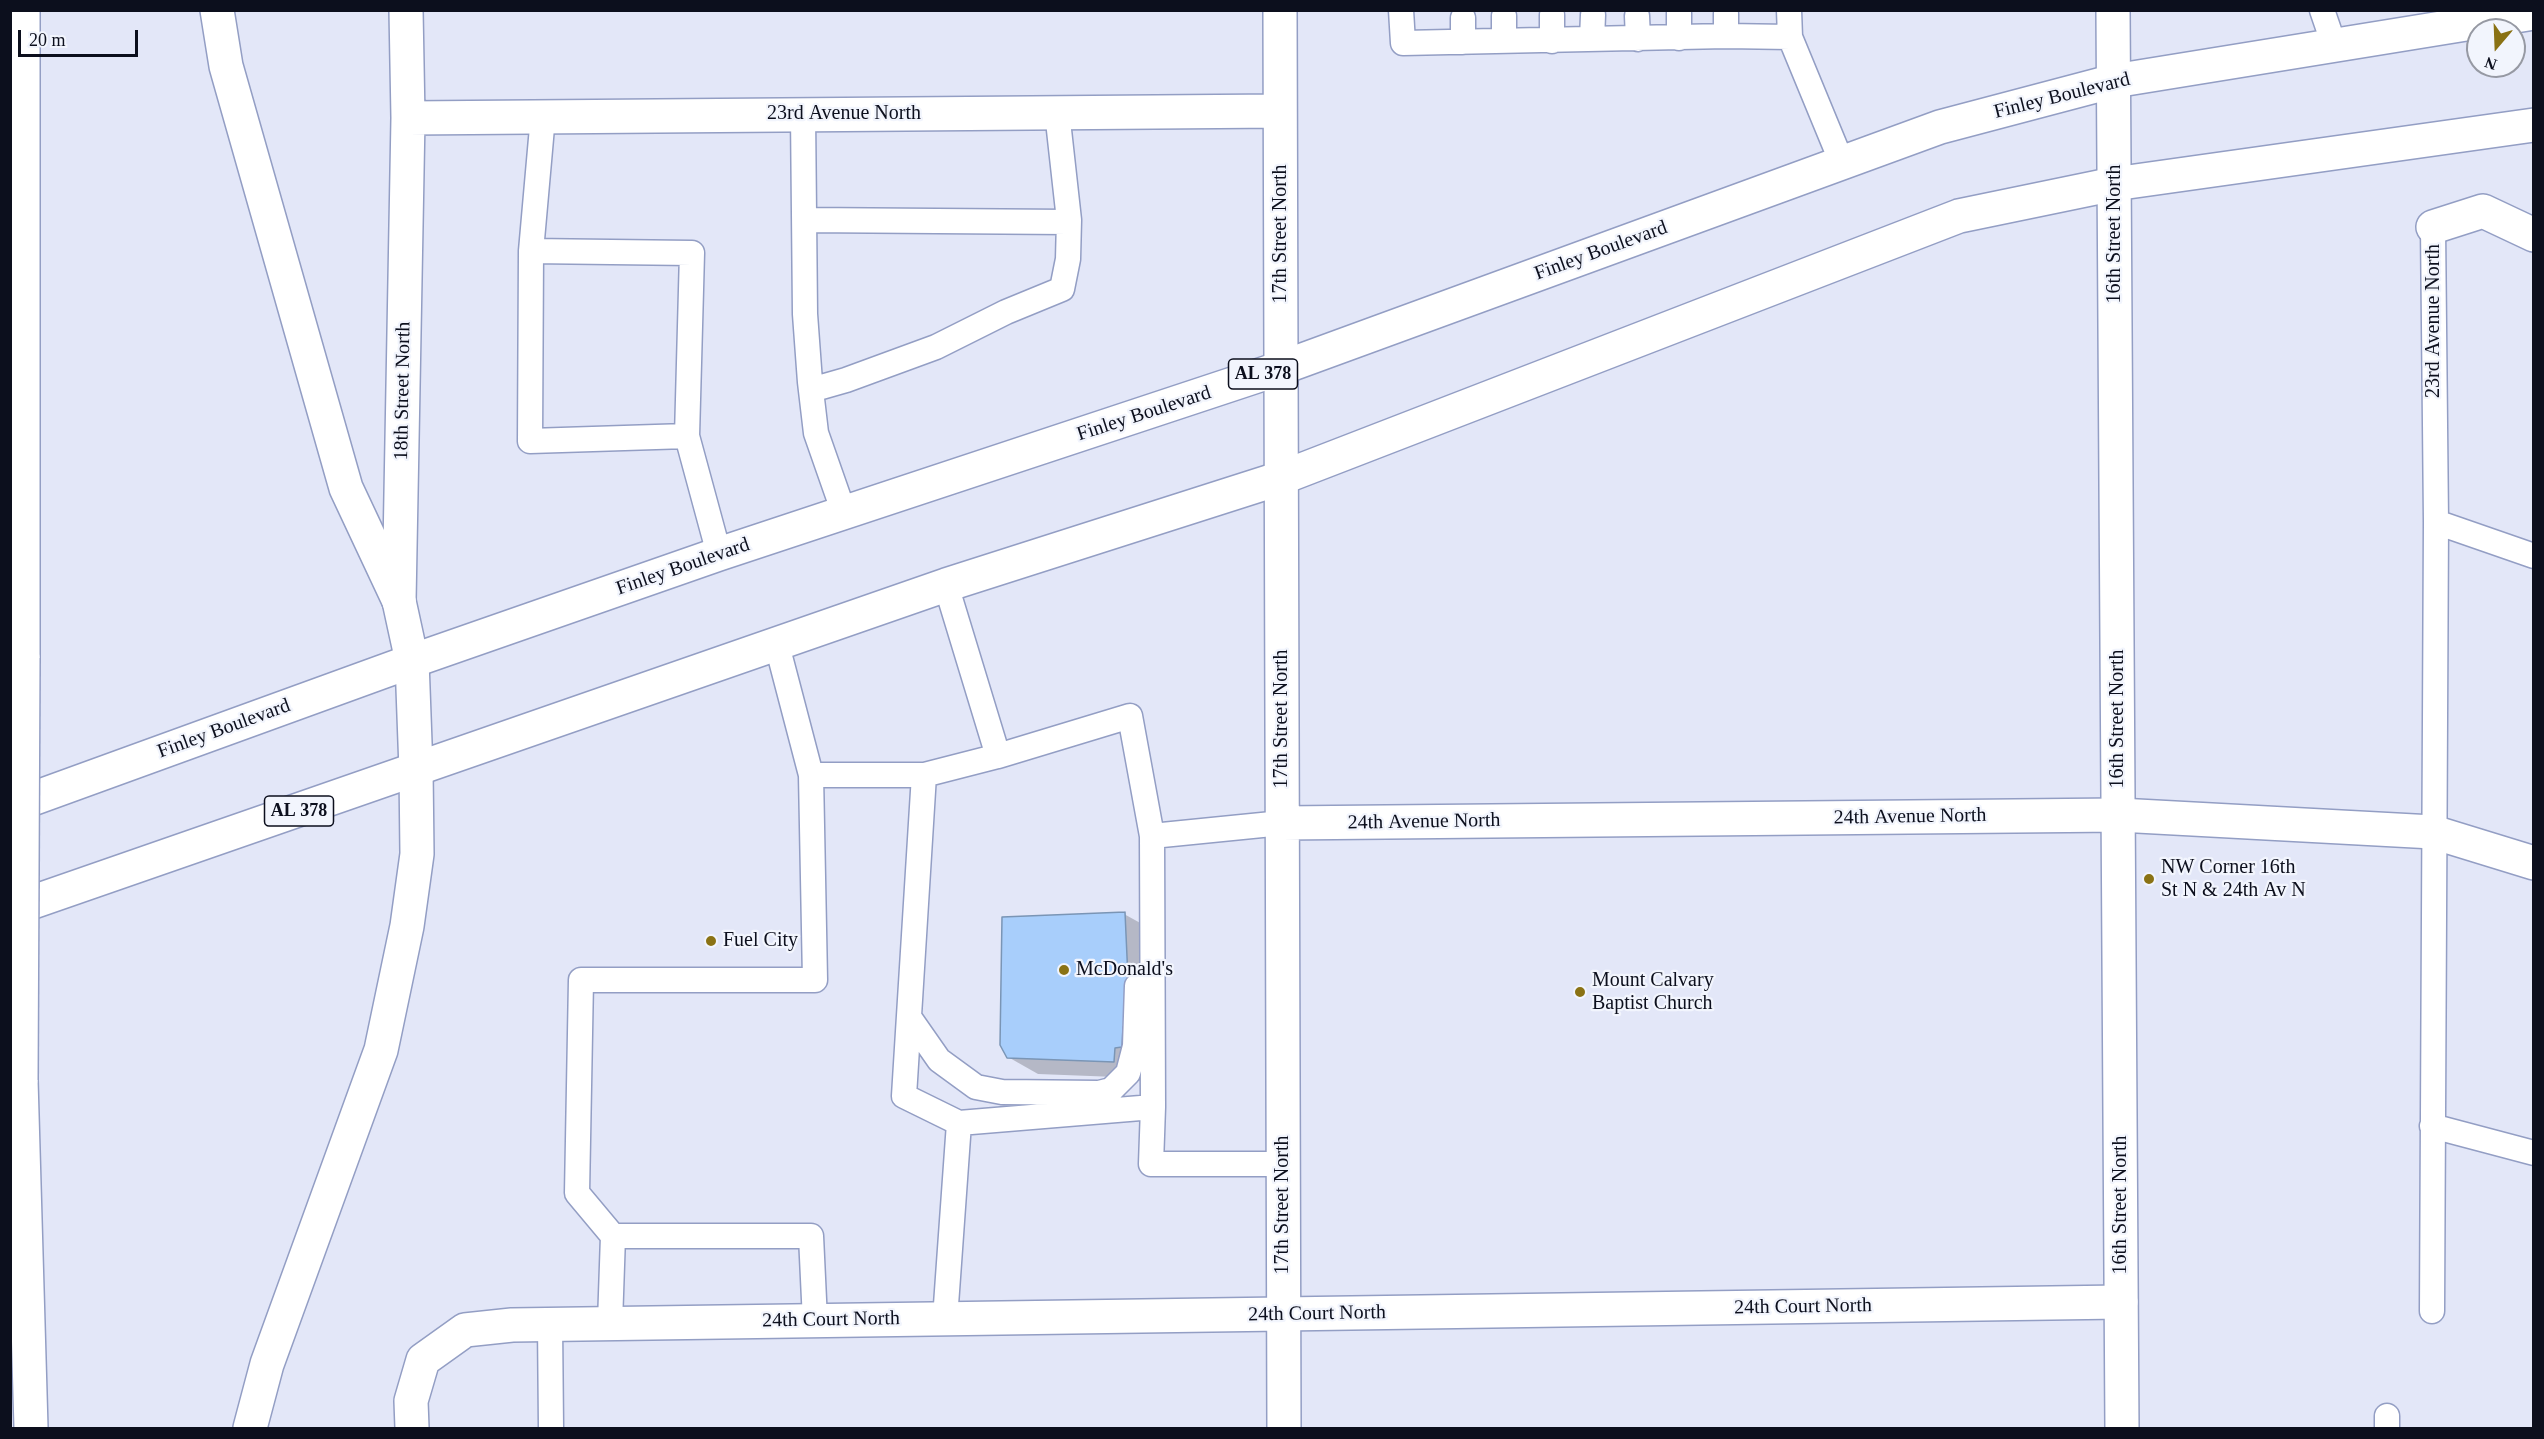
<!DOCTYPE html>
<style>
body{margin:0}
#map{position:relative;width:2544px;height:1439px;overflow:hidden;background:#e3e7f8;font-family:"Times New Roman",serif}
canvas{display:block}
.frame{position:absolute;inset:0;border:12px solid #0c0f1d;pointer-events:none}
.north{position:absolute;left:2466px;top:18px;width:60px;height:60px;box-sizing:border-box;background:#f2f5fd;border:2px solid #9699a3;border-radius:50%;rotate:199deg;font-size:16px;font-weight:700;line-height:24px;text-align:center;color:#0c0f1d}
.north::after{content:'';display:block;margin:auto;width:21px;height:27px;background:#8a7214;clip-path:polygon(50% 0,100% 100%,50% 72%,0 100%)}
.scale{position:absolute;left:18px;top:30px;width:120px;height:27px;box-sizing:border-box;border:3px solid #0c0f1d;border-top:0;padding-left:8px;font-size:18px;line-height:21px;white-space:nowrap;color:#0c0f1d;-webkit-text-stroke:4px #f2f5fd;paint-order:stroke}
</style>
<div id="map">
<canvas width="2544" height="1439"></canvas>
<div class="frame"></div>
<div class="north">N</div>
<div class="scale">20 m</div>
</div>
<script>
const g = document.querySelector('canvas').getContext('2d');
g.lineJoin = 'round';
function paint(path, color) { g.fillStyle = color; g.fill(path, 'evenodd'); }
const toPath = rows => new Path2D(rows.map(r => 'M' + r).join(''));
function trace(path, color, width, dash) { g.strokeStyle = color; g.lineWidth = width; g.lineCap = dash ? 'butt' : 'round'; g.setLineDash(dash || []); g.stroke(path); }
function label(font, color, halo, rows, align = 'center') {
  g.font = font + ' "Times New Roman",serif'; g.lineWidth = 4.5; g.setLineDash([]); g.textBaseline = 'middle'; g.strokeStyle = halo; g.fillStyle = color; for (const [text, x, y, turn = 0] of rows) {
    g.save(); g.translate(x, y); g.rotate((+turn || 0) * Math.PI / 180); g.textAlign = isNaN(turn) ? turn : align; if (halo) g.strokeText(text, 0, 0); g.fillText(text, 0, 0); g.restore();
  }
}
const shadow = toPath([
 [1124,914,1153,930,1142,1078,1038,1074,1008,1057]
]);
const building = toPath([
 [1125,912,1130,1023,1123,1027,1122,1047,1115,1048,1114,1062,1007,1058,1000,1045,1002,917,1125,912]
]);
const lane = toPath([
 [1401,10,1403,43,1726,36,1790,37],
 [1789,10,1790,37,1842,163],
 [2322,10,2334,45],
 [1679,13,1679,38],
 [1552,15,1552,41],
 [1637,16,1638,39],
 [1463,18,1463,42],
 [1726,36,1726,14],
 [1592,39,1593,15],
 [1504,41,1504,16],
 [803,114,805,314,810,382,816,433,844,513],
 [805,220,1068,222],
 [531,251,543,116],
 [811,390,846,380,936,347,1006,312,1062,289,1068,259,1069,220,1057,112],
 [687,436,530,441,531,251,692,253,687,436,719,554],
 [2436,522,2534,556],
 [946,585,998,756],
 [777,645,811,775,924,775,998,756,1130,716,1152,836,1153,1107,959,1123,904,1096,924,775],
 [1152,836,1282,823],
 [909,1017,939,1060,976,1087,1002,1092,1099,1093,1111,1090,1128,1073,1135,1046,1137,986],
 [1153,1107,1151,1164,1283,1164],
 [2432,1126,2534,1153],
 [613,1236,811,1236,815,1321],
 [2432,1311,2436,522,2433,227],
 [945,1319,959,1123],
 [610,1323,613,1236,577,1193,581,980,815,980,811,775],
 [550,1324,551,1428],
 [2387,1428,2387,1416]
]);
const street = toPath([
 [1280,10,1284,1428],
 [408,118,1280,111],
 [2433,227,2483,211,2534,235],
 [399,601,408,118,406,10],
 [1282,823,2119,815,2433,832,2534,863],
 [412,1428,411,1401,423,1360,465,1330,512,1325,2121,1302]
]);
const secondary = toPath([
 [2113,10,2122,1428],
 [399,601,412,661,416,770]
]);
const primary = toPath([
 [10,807,412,661,719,554,1281,368,1940,127,2114,81,2534,13],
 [10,910,946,585,1281,478,1959,216,2114,184,2534,125]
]);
const highway = toPath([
 [23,10,23,658],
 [217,10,226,66,346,488,399,601],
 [21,1080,31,1428],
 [250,1428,267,1364,381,1050,407,926,417,854,416,770]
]);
const highwayBridge = toPath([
 [21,1080,23,658]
]);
const markers = [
 [2149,879,6,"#8a7214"],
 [711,941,6,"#8a7214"],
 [1064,970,6,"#8a7214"],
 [1580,992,6,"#8a7214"]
];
const shields = [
 [1263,374,69],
 [299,811,69]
];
const shieldNames = [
 ["AL 378",1263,374],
 ["AL 378",299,811]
];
const streetNames = [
 ["Finley Boulevard",2062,96,-14],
 ["23rd Avenue North",844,114],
 ["17th Street North",1281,234,-90],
 ["16th Street North",2115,234,-90],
 ["Finley Boulevard",1601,251,-20],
 ["23rd Avenue North",2434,321,-90],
 ["18th Street North",403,391,-89],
 ["Finley Boulevard",1144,414,-18],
 ["Finley Boulevard",683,567,-19],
 ["17th Street North",1282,719,-90],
 ["16th Street North",2118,719,-90],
 ["Finley Boulevard",224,729,-20],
 ["24th Avenue North",1910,817,-1],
 ["24th Avenue North",1424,822,-1],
 ["17th Street North",1283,1205,-90],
 ["16th Street North",2121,1205,-90],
 ["24th Court North",1803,1307,-1],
 ["24th Court North",1317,1314,-1],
 ["24th Court North",831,1320,-1]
];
const poiNames = [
 ["NW Corner 16th",2161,868],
 ["St N & 24th Av N",2161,891],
 ["Fuel City",723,941],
 ["McDonald's",1076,970],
 ["Mount Calvary",1592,981],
 ["Baptist Church",1592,1004]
];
paint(shadow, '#0003');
paint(building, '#a8cefb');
trace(building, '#7a95b5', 1.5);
trace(lane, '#939ec4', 27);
trace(street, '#939ec4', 36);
trace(secondary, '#939ec4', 36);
trace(primary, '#939ec4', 36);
trace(highway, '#939ec4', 36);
trace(lane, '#fff', 24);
trace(street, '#fff', 33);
trace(secondary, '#fff', 33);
trace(primary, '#fff', 33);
trace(highway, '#fff', 33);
trace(highwayBridge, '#939ec4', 36, []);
trace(highwayBridge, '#fff', 33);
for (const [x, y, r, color] of markers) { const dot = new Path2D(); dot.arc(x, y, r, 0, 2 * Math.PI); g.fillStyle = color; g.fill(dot); trace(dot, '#f2f5fd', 2); }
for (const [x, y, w] of shields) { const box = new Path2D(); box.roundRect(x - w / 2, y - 15, w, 30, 4.5); g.fillStyle = '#f2f5fd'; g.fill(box); trace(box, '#0c0f1d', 1.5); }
label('bold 18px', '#0c0f1d', null, shieldNames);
label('20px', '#0c0f1d', '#f2f5fd', streetNames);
label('20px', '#0c0f1d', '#f2f5fd', poiNames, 'left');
</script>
